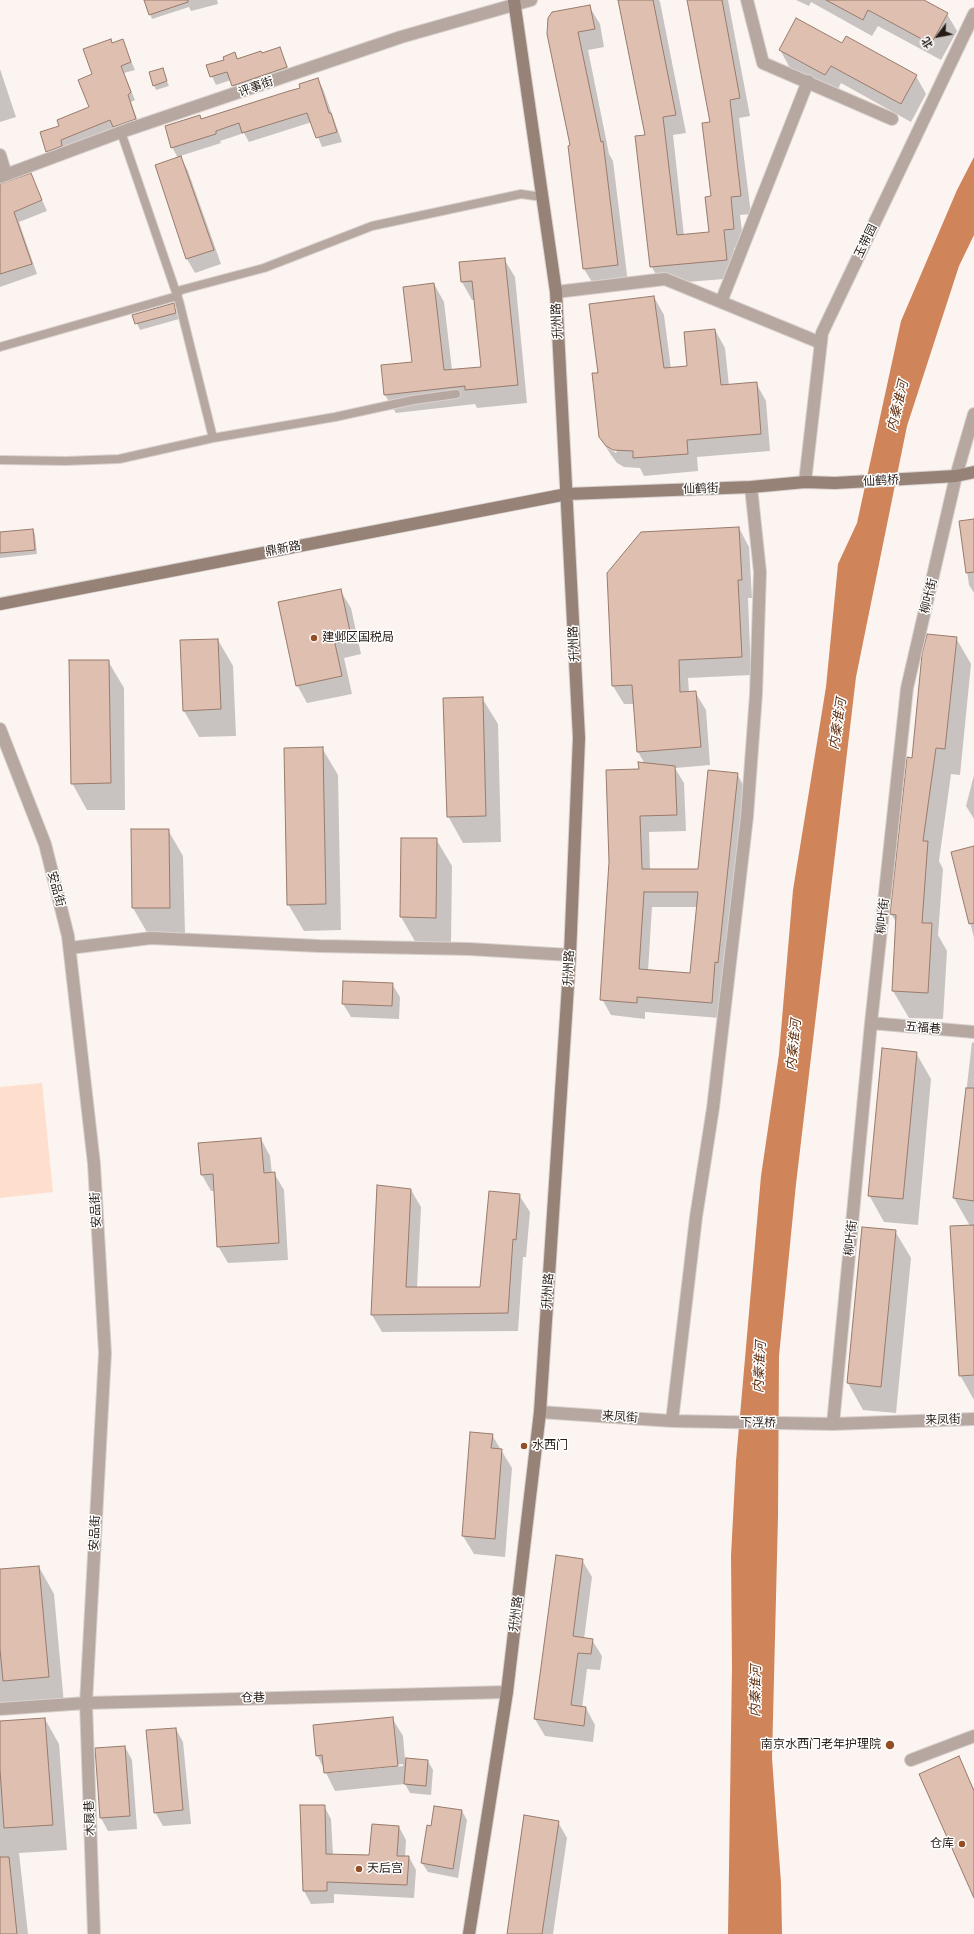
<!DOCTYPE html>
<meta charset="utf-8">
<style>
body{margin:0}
#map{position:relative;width:974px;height:1934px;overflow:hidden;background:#fbf4f1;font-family:Rubik,"Noto Sans SC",sans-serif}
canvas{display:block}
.north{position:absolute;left:918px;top:16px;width:40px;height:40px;-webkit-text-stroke:3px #fff;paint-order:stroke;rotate:238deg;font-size:11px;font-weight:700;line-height:16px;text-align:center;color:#261b15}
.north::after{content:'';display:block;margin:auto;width:14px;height:18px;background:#261b15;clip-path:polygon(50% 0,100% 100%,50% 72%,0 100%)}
</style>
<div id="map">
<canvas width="974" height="1934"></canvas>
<div class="north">北</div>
</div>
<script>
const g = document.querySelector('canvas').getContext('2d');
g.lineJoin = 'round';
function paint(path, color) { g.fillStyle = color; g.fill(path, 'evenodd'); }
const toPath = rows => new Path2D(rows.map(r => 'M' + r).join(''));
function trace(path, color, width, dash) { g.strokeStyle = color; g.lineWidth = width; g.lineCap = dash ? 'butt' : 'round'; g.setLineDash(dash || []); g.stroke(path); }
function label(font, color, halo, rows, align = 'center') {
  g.font = font + ' Rubik,"Noto Sans SC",sans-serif'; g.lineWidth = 3; g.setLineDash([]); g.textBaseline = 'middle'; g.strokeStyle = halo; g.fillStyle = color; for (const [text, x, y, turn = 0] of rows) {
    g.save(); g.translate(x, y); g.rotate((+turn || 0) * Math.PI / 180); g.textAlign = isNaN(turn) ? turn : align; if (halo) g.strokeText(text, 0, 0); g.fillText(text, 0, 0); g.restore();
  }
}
const green = toPath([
 [42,1083,53,1192,0,1198,0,1087]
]);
const water = toPath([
 [974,157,974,235,959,266,907,426,856,677,796,1184,779,1356,778,1516,772,1758,781,1883,782,1934,728,1934,732,1667,731,1556,736,1461,761,1176,779,1054,793,890,826,687,838,564,857,523,901,321,957,190]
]);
const shadow = toPath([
 [145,0,217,0,218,4,191,11,189,7,152,19],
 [619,0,659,0,660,2,686,133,673,135,684,236,710,233,712,197,711,123,688,0,728,0,750,116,739,118,751,214,740,215,744,247,734,248,737,278,662,284,651,266,646,136],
 [796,0,922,0,947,14,957,31,941,60,878,26,872,36,811,2,809,6],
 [589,6,600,24,604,47,588,50,609,154,613,161,628,283,595,287,584,269,570,146,572,146,548,34],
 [111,40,113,44,122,40,135,70,124,73,135,100,131,102,140,127,118,134,114,128,64,148,51,159,47,151,60,126,91,107,94,75],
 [280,48,291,75,237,93,231,80,216,85,207,66,225,60,235,53,238,59],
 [780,50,916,76,926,94,911,122,841,83,836,93,790,68],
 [0,69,16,117,0,122],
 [162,69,169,86,156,90,154,85],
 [318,79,323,89,342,142,322,147,312,122,249,142,244,133,220,141,221,143,180,156,188,171,221,264,195,273,187,259,156,166,178,158,172,147,199,116,201,119,301,88],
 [31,175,47,211,19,222,37,274,0,287,0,185],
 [504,259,515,277,527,403,477,408,475,404,396,413,385,395,382,366,413,363,434,284,444,302,452,370,482,368,475,300,472,300,462,282,460,263],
 [654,297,664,315,671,369,688,367,715,330,725,348,729,386,756,383,766,401,770,451,697,457,698,471,644,476,640,468,624,467,617,463,611,455,600,437,599,374],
 [608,446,617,451,616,453,608,448],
 [173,304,179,319,140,330,133,315],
 [974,520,974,593,969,585,960,522],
 [739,528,749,547,752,598,748,598,751,675,688,678,689,693,695,692,706,710,710,765,675,768,684,783,686,831,649,832,650,870,699,870,737,774,746,790,720,1018,645,1012,645,1019,611,1015,602,999,640,770,645,764,638,752,634,704,624,704,613,686,608,574],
 [652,907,697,907,691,974,648,971],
 [33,530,35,534,37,554,0,558,0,533],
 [340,590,351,608,361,654,344,658,352,694,307,703,297,685],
 [956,638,971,664,960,775,951,774,939,861,943,869,938,935,947,951,943,1019,909,1018,893,991,897,923,891,914,913,759],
 [218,640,233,666,236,736,199,737,184,711],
 [108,661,124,688,125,810,87,810,72,783],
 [482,698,498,724,501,842,463,843,448,816],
 [322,748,338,775,341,930,304,931,288,904],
 [974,775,974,819,966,806],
 [168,830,183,856,185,934,148,934,133,908],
 [436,839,452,866,451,944,416,943,401,917],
 [974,847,974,938,953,852],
 [392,984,400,997,399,1019,351,1017,343,1004],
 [972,1042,974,1043,974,1400,960,1375,970,1226,954,1198],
 [916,1053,931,1079,918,1225,884,1222,869,1195],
 [261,1139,270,1156,272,1174,274,1173,284,1190,288,1260,228,1263,218,1246,215,1191,211,1191,202,1175],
 [411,1190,421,1207,417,1288,480,1288,519,1195,530,1212,526,1257,523,1257,518,1331,382,1332,372,1315],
 [863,1228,895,1231,911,1258,896,1413,863,1410,848,1383],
 [492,1435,512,1468,505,1557,474,1554,463,1536],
 [582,1560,592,1577,584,1639,592,1640,602,1656,600,1670,587,1669,582,1708,586,1708,595,1725,593,1742,545,1736,535,1719],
 [39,1567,54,1594,64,1704,0,1709,0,1570],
 [392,1718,403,1736,405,1759,428,1761,433,1770,431,1795,410,1793,405,1784,335,1791,317,1755],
 [403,1764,403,1766,331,1773,331,1771],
 [45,1719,59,1744,67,1850,19,1853,28,1934,0,1934,0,1722],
 [176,1729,183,1742,191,1824,163,1826,155,1812],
 [125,1747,132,1760,137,1829,108,1831,101,1818],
 [958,1758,974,1789,974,1896],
 [301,1806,324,1806,331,1819,333,1855,370,1856,399,1827,406,1840,405,1857,409,1857,416,1870,414,1898,334,1894,334,1903,311,1904,304,1891],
 [462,1811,467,1820,458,1878,428,1872,422,1863,432,1827],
 [558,1822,567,1838,553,1934,508,1934]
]);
const building = toPath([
 [144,0,188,0,188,2,149,15,144,0],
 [618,0,653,0,676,115,663,117,677,235,709,232,705,197,711,196,702,123,710,122,687,0,722,0,740,98,730,100,741,196,731,197,734,229,724,230,727,260,650,267,635,136,645,135,618,0],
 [826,0,924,0,948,13,931,44,868,10,863,20,826,0],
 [590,5,595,29,578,32,601,142,603,141,618,265,583,269,568,146,570,145,547,34,548,18,552,12,590,5],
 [796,18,842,43,846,36,917,75,901,104,831,66,825,75,779,50,796,18],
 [111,39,112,43,123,39,131,62,121,66,131,92,128,95,136,119,113,127,110,120,61,140,62,146,46,152,40,132,59,126,57,120,89,107,78,80,92,74,83,49,111,39],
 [280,47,287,67,232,86,227,72,210,77,206,65,224,60,223,57,235,52,237,59,261,51,262,53,280,47],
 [163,68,167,81,153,86,149,72,163,68],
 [318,78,329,113,331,113,337,132,316,138,307,113,242,133,239,123,216,131,216,134,171,148,165,126,200,115,201,119,289,91,300,88,299,84,318,78],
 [181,156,214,250,186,259,155,165,181,156],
 [31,173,42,200,14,212,32,264,0,274,0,184,31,173],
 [505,258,518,385,465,390,465,386,384,395,381,365,412,362,403,287,434,283,444,370,481,367,472,281,461,282,459,262,505,258],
 [654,296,664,368,687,366,684,332,715,329,721,385,757,382,761,434,687,440,688,454,633,458,633,451,613,450,606,446,599,437,592,373,598,373,589,304,654,296],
 [174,303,176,313,135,324,132,315,174,303],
 [974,519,974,572,966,573,959,521,974,519],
 [739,527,742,580,738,580,742,657,679,660,680,692,696,691,701,747,637,752,632,685,612,686,607,573,641,532,739,527],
 [33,529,35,550,0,553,0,532,33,529],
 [341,589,351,636,334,639,342,676,296,686,278,602,341,589],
 [927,634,957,637,945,749,936,748,923,841,928,841,922,923,932,923,928,993,892,991,896,915,890,914,907,757,912,758,922,654,927,634],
 [218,639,221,709,183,711,180,640,218,639],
 [69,660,109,660,111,783,71,784,69,660],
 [483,697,486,816,447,817,443,698,483,697],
 [323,747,326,904,287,905,284,748,323,747],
 [638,762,675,766,677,815,640,816,642,869,698,869,708,770,738,773,718,963,715,962,712,1003,637,997,637,1003,600,1000,609,862,606,770,639,769,638,762],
 [644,892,698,892,690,973,639,969,644,892],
 [131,829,169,829,170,908,132,908,131,829],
 [401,838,437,838,436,918,400,917,401,838],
 [974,846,974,923,969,924,951,852,974,846],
 [343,981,393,983,392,1006,342,1004,343,981],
 [882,1048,917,1052,903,1199,868,1196,882,1048],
 [966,1088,974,1088,974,1201,953,1198,966,1088],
 [261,1138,264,1173,275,1172,279,1243,217,1247,213,1174,201,1175,198,1143,261,1138],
 [377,1185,411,1189,406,1287,480,1287,489,1191,520,1194,516,1240,513,1239,508,1313,371,1315,377,1185],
 [974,1225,974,1375,959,1376,950,1226,974,1225],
 [862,1227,896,1230,881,1387,847,1383,862,1227],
 [470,1432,493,1434,491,1448,502,1449,495,1539,462,1536,470,1432],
 [556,1555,583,1559,573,1636,593,1639,591,1654,578,1653,571,1705,586,1707,584,1726,534,1719,556,1555],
 [39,1566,49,1677,3,1681,0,1649,0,1569,39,1566],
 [393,1717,398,1766,324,1773,322,1755,316,1756,313,1725,393,1717],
 [45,1718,53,1825,4,1828,0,1770,0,1721,45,1718],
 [176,1728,183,1810,154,1813,146,1730,176,1728],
 [125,1746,130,1816,100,1818,95,1748,125,1746],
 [959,1756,974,1791,974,1898,919,1774,959,1756],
 [406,1758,428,1760,426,1786,404,1784,406,1758],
 [300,1805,325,1805,326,1854,369,1855,372,1824,399,1826,397,1856,409,1856,407,1885,327,1882,327,1891,303,1891,300,1805],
 [434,1806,462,1810,453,1869,421,1863,427,1825,431,1826,434,1806],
 [524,1815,559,1821,542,1934,507,1934,524,1815],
 [0,1857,9,1857,17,1934,0,1934,0,1857]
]);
const lane = toPath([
 [121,132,179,301,213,438],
 [0,347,174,297,181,290,264,268,372,226,521,194,542,197],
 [0,460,66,461,119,459,213,438,335,417,413,400,456,394]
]);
const street = toPath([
 [747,0,763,63,892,119],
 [0,155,6,175],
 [0,177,121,132,401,37,531,0],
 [556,292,665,279,821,343],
 [721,302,808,81],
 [805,482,822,333,974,14],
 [0,729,45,844,68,936,94,1164,105,1353,86,1703,94,1934],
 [70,948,151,938,319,946,469,949,570,955],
 [871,1023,974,1032],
 [540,1412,672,1421,833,1424,974,1419],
 [672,1421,696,1217,713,1108,747,817,756,694,760,572,751,487],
 [833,1424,871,1023,907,688,956,476,974,414],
 [0,1709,86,1703,507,1692],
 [911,1760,974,1736]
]);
const secondary = toPath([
 [0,604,567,494,751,487,805,482,835,483,956,476,974,472],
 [469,1934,507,1692,540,1412,570,955,579,738,556,292,514,0]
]);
const markers = [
 [314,638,4,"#934e24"],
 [524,1446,4,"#934e24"],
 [890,1745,5,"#934e24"],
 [962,1844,4,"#934e24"],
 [359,1869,4,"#934e24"]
];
const streetNames = [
 ["评事街",256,87,-19],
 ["玉带园",866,241,-64],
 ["升州路",557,321,-93],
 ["仙鹤桥",881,481,-3],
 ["仙鹤街",701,489,-2],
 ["鼎新路",283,549,-11],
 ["柳叶街",929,596,-76],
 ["升州路",574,644,-93],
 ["安品街",56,889,75],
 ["柳叶街",883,916,-84],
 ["升州路",569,968,-87],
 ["五福巷",923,1028,5],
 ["安品街",96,1210,-93],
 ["柳叶街",851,1238,-84],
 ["升州路",548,1291,-86],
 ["来凤街",620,1417,4],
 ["来凤街",943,1420,-2],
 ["下浮桥",758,1423,1],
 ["安品街",95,1533,-87],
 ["升州路",516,1614,-83],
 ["仓巷",253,1698,-1],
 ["木屐巷",90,1818,-92]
];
const poiNames = [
 ["建邺区国税局",322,638],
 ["水西门",532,1446],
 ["南京水西门老年护理院",881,1745,"right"],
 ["仓库",954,1844,"right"],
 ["天后宫",367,1869]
];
const waterNames = [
 ["内秦淮河",898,406,-76],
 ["内秦淮河",838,724,-81],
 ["内秦淮河",794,1045,-84],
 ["内秦淮河",760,1367,-87],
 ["内秦淮河",756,1691,-89]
];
paint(green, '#fedfce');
paint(water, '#cf845a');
paint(shadow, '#0003');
paint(building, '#dfbfaf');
trace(building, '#987b6b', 1);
trace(lane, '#d9d1ce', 10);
trace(street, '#d9d1ce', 14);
trace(secondary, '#d9d1ce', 14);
trace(lane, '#b6a7a0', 8);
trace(street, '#b6a7a0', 12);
trace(secondary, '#968277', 12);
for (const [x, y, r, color] of markers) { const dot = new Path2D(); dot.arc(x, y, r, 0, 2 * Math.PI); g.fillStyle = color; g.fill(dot); trace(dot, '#fff', 1.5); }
label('12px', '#261b15', '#fff', streetNames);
label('12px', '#261b15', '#fff', poiNames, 'left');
label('italic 13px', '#623011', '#fff', waterNames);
</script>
